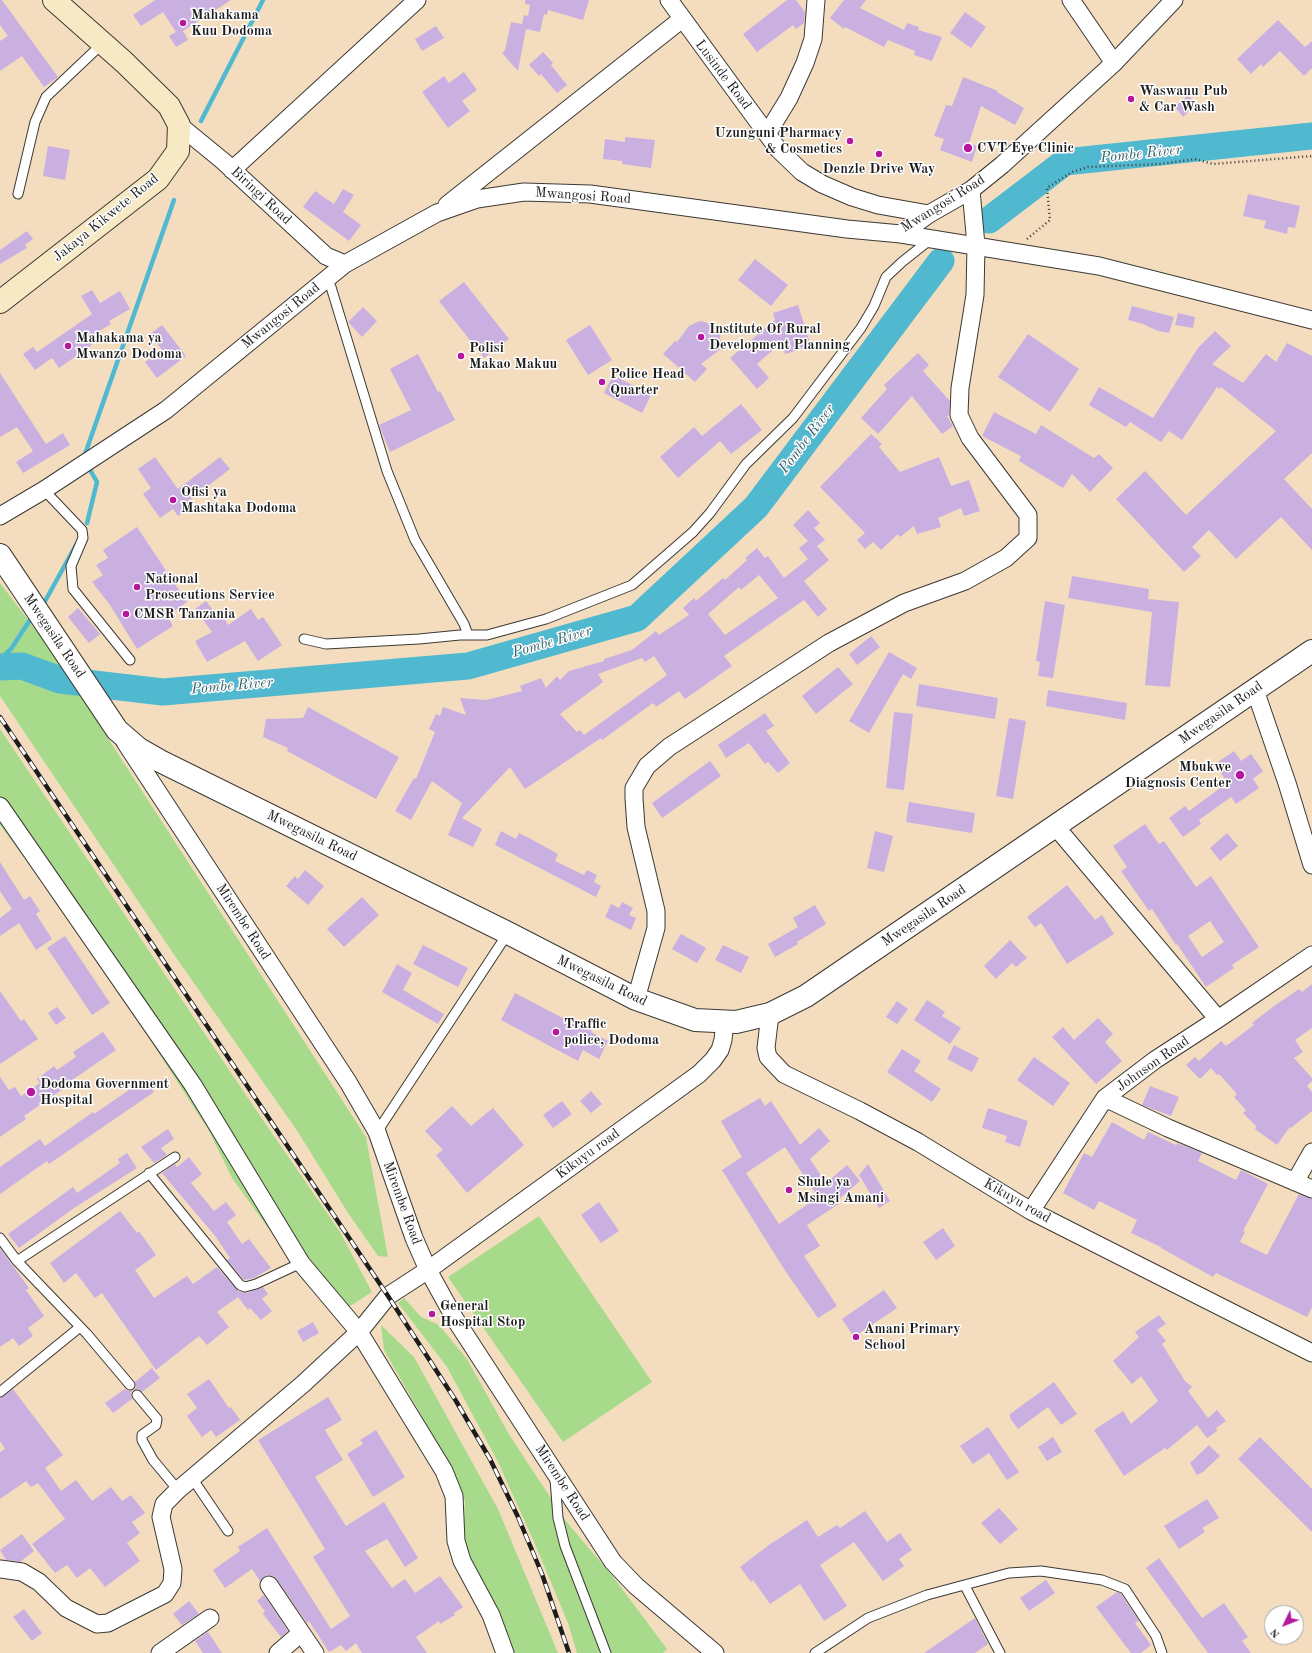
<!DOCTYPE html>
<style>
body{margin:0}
#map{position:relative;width:1312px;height:1653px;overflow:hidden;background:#f4ddbf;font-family:"Old Standard TT",serif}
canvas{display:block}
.north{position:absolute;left:1264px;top:1605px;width:40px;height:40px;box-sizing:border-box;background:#fff;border:1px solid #a4a4a4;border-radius:50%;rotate:227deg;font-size:11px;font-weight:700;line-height:16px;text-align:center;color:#1c1c1c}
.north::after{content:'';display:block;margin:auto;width:14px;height:18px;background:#b5179e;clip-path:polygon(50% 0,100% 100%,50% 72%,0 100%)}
</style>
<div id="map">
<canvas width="1312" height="1653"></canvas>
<div class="north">N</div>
</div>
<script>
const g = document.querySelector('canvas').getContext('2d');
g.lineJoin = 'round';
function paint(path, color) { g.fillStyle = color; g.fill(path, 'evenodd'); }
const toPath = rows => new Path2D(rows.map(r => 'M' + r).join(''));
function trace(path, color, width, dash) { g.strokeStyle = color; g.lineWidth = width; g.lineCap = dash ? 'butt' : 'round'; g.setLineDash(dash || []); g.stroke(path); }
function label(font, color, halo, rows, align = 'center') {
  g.font = font + ' "Old Standard TT",serif'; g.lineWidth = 3; g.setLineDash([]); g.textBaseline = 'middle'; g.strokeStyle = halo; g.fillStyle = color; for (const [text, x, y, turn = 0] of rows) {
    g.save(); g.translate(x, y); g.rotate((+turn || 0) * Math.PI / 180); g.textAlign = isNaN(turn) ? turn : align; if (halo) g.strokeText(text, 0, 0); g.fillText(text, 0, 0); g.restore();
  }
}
const green = toPath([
 [0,583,42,638,89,709,366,1137,388,1257,378,1256,348,1213,298,1132,175,956,0,696],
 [0,729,254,1107,340,1232,372,1292,347,1308,339,1313,303,1281,281,1246,232,1178,209,1131,97,957,0,825],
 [539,1216,652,1382,563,1442,448,1277],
 [404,1298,421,1317,439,1325,467,1359,510,1436,566,1521,614,1578,667,1649,663,1653,577,1653,568,1623,535,1544,497,1460,447,1367,398,1303],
 [381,1325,414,1357,498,1509,558,1653,510,1653,463,1540,465,1501,440,1448,384,1350]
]);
const stream = toPath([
 [201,121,263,0],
 [84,457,174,200],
 [87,523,97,482,89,468],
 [44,603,76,545],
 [0,659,11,649,30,620]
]);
const river = toPath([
 [989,220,1065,162,1312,136],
 [0,667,22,666,60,680,163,692,468,666,637,618,756,507,941,261]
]);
const building = toPath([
 [0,0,2,0,58,77,44,87,22,56,0,71,0,41,8,36,0,25],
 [155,0,231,0,183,31,188,40,176,47,169,36,176,32,163,12,141,26,133,15],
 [525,0,589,0,583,20,548,10,547,15,544,14,540,32,526,29,518,71,502,53,505,50,511,22,522,24,524,15,528,16,530,5,525,4],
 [787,0,796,0,805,12,804,23,796,29,793,25,757,52,743,34],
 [844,0,866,0,860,8,904,30,907,23,919,27,918,30,942,37,932,61,914,55,915,51,888,40,884,47,845,27,844,29,830,18],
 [965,12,986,27,971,48,950,33],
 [1278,20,1305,47,1312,41,1312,68,1304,76,1280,51,1263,67,1261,64,1251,74,1237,59],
 [436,26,444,38,422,51,415,39],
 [543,52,553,63,551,65,567,85,557,93,541,74,539,76,529,65],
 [464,72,477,90,462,101,470,111,448,128,422,92,444,76,449,83],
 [963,77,998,91,997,92,1024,108,1015,125,981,106,969,143,977,146,972,162,940,150,944,139,934,136,946,105,952,106],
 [1188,95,1197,104,1183,117,1175,107],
 [625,137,655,140,651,168,622,164,622,161,603,159,605,139,625,142],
 [48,146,70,150,65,180,43,176],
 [343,189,354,195,343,212,361,225,349,241,303,207,315,191,334,204],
 [1248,194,1300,206,1295,228,1288,227,1287,234,1264,228,1266,221,1243,216],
 [27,231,33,239,25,245,27,248,0,264,0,250],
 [755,259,788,285,771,306,738,280],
 [464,282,509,339,484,358,439,301],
 [92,290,100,303,120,291,130,309,109,321,111,324,87,338,92,345,59,368,52,358,35,370,23,354,33,347,37,352,92,314,81,296],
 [798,305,811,346,785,354,782,342,757,364,769,378,757,389,730,358,775,320,773,313],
 [1132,306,1174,317,1169,333,1158,331,1143,324,1128,320],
 [363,307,377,321,362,337,348,322],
 [1178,313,1195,317,1193,328,1175,325],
 [700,321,713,324,718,329,720,334,721,349,701,364,707,369,695,382,663,354,675,341,677,342,689,326],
 [162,325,186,356,157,378,145,362,162,350,150,334],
 [590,325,612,360,588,375,566,340],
 [1215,331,1231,346,1212,364,1243,383,1266,354,1276,362,1287,343,1312,356,1312,453,1284,479,1312,509,1312,550,1281,517,1236,559,1209,530,1192,547,1201,556,1184,572,1116,499,1145,471,1186,515,1276,431,1221,387,1219,389,1217,387,1182,440,1169,431,1161,442,1130,422,1126,427,1089,405,1099,387,1153,418,1198,348],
 [1028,334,1079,369,1050,412,998,377],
 [918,353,929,365,923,371,950,401,949,415,947,416,953,426,942,434,912,396,878,434,861,418,887,389,884,385],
 [418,354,438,392,440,391,455,420,390,452,379,425,411,410,390,369],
 [0,373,46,444,63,433,70,445,23,473,16,462,33,451,17,427,0,437],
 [613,375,651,395,642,413,604,393],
 [741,404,762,430,731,454,720,441,678,478,660,457,694,427,702,436],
 [994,412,1036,434,1041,425,1094,458,1099,454,1113,468,1090,492,1072,474,1063,488,1019,461,1021,456,982,436],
 [871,434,882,444,879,447,900,472,939,457,951,486,969,480,980,511,964,516,961,508,938,518,941,527,917,534,914,526,900,537,898,534,881,550,873,542,865,549,857,540,865,533,820,487],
 [155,457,178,489,220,457,230,469,187,502,191,507,178,516,173,509,160,518,143,494,151,488,138,469],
 [808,510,820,523,814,528,825,540,817,546,829,560,804,581,827,609,818,617,804,600,724,656,732,666,685,699,679,691,656,707,653,703,602,740,601,738,525,789,510,767,462,818,482,829,473,847,448,835,462,803,432,781,411,820,395,811,414,778,416,779,435,732,429,729,436,714,440,716,443,707,466,715,460,698,486,700,522,691,520,686,541,678,546,688,557,676,560,680,569,671,604,661,604,659,632,650,656,631,659,635,689,615,683,608,694,598,696,601,723,578,725,580,747,560,745,558,757,548,765,558,768,556,784,578,808,559,799,548,808,541,793,525],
 [759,575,778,598,725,635,708,614,739,587,741,590],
 [654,656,667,675,584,735,580,730,577,732,560,714,603,682,598,674,642,658,645,662],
 [137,527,187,602,167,616,173,626,137,649,110,605,92,582,103,575,96,565,108,558,103,550],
 [1072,576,1149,589,1148,599,1179,602,1170,687,1145,685,1152,612,1068,598],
 [206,601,220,619,224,617,228,625,251,609,258,620,263,617,282,645,258,661,245,641,207,662,195,641,212,632,195,609],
 [1045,601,1065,605,1053,678,1038,676,1040,662,1036,661],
 [78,608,100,634,89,643,68,617],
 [871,636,880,647,857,665,849,654],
 [889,652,917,668,911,679,903,674,869,733,849,721],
 [838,667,853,684,816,714,802,696],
 [919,684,998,698,995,719,916,706],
 [1048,690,1127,703,1125,720,1046,706],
 [308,707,399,757,376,799,287,751,288,748,263,737,266,719,303,718],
 [894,712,913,714,904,790,886,788],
 [765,713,774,726,766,731,790,763,778,773,768,762,765,764,749,743,726,758,718,745],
 [1009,718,1026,721,1013,799,996,796],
 [1234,751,1241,761,1251,754,1263,771,1253,779,1259,788,1236,804,1231,797,1199,820,1201,824,1183,837,1169,818,1185,806,1189,811,1223,786,1220,782,1225,779,1215,764],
 [710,761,721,776,662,818,652,803],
 [909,802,975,813,972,833,906,822],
 [1145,824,1159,844,1164,841,1196,887,1211,876,1259,947,1232,965,1234,968,1206,987,1177,944,1176,945,1152,909,1149,911,1121,871,1127,867,1113,846],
 [1210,921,1224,942,1202,957,1188,936],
 [501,831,516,839,519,833,529,838,558,854,555,861,584,875,587,870,597,875,594,882,601,886,596,897,495,845],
 [875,831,893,836,884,872,867,868],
 [1227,833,1238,846,1220,861,1210,848],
 [0,862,24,900,30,896,40,911,36,914,52,939,36,950,19,923,0,936,0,918,12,909,0,891],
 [305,870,324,886,308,905,286,886,295,876,298,879],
 [1067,885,1095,920,1102,915,1114,934,1067,964,1041,923,1035,927,1027,917],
 [362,897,379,915,344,947,327,929],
 [622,902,633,908,629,915,636,918,631,930,605,917,611,904,619,908],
 [815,905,826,924,797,942,798,944,775,957,768,944,798,927,793,918],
 [681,934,706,948,697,963,672,949],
 [65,936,110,1003,92,1015,47,948],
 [1010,940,1027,958,1016,967,1012,963,996,979,984,966],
 [423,945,468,968,458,987,413,964],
 [723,945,749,957,741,973,715,960],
 [397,964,412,973,403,990,444,1014,438,1024,382,992],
 [1312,984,1312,1028,1295,1040,1303,1052,1294,1058,1312,1078,1312,1081,1307,1086,1312,1092,1312,1111,1291,1128,1290,1127,1277,1145,1255,1129,1256,1126,1243,1113,1246,1110,1234,1097,1237,1094,1219,1074,1217,1075,1211,1068,1200,1079,1186,1065,1195,1057,1199,1061,1221,1041,1226,1046,1254,1025,1252,1023,1274,1006,1299,989,1302,992],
 [0,991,21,1021,24,1019,38,1039,0,1064],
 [515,993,578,1026,579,1024,592,1030,591,1032,608,1041,599,1059,583,1050,578,1061,501,1020],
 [927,1000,945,1012,942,1016,961,1028,950,1044,914,1020],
 [897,1001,908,1009,897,1024,886,1017],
 [57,1007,66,1018,56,1025,48,1013],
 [1098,1018,1113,1034,1105,1042,1122,1061,1096,1084,1052,1037,1063,1027,1074,1040],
 [103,1032,116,1050,72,1080,73,1082,24,1116,26,1119,0,1137,0,1077,9,1090,15,1087,21,1096,40,1083,37,1079,54,1066,57,1070,76,1057,73,1052],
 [954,1045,979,1058,972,1072,947,1059],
 [902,1049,921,1061,914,1071,941,1089,932,1102,887,1072],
 [1034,1057,1070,1083,1053,1106,1017,1080],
 [145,1079,154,1092,49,1164,47,1161,0,1194,0,1167,40,1139,45,1146,93,1112,94,1114],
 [1150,1086,1179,1097,1171,1116,1142,1105],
 [591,1091,602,1104,591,1113,580,1101],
 [760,1098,765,1106,771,1101,800,1145,819,1128,830,1141,810,1159,826,1183,847,1165,860,1181,838,1200,840,1203,807,1225,820,1246,804,1256,837,1306,818,1318,784,1269,722,1170,742,1157,721,1121],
 [785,1147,818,1197,779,1224,746,1173],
 [562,1101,572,1114,553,1128,543,1115],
 [452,1106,471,1126,493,1108,524,1145,467,1193,436,1155,443,1150,425,1131],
 [988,1108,1028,1121,1020,1147,1005,1142,1007,1136,982,1128],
 [1112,1122,1144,1140,1148,1132,1176,1145,1177,1143,1202,1153,1198,1161,1236,1180,1241,1170,1268,1184,1243,1231,1245,1232,1240,1242,1267,1255,1299,1194,1312,1199,1312,1307,1307,1317,1216,1273,1213,1277,1161,1248,1161,1247,1131,1233,1137,1220,1099,1201,1094,1210,1063,1193,1084,1153,1092,1157],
 [168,1129,174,1139,161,1148,167,1155,154,1163,141,1147],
 [127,1153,137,1168,74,1208,19,1248,8,1234,73,1187,77,1193,120,1163,118,1159],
 [189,1157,202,1174,191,1183,214,1211,226,1202,236,1215,227,1222,242,1244,249,1239,271,1268,254,1278,244,1280,227,1260,230,1258,216,1237,162,1173,175,1164,177,1167],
 [868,1164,890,1201,879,1208,859,1175],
 [599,1202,619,1231,601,1243,581,1215],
 [120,1211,137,1233,139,1231,156,1255,135,1270,154,1298,187,1276,193,1284,217,1267,238,1291,247,1293,263,1287,268,1294,262,1299,272,1311,261,1320,250,1308,248,1310,238,1297,217,1312,229,1327,207,1345,199,1336,156,1370,102,1293,95,1298,76,1273,64,1283,50,1263],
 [943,1228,955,1246,936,1260,923,1242],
 [0,1248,29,1288,26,1290,44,1316,28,1328,33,1336,19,1346,13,1338,0,1347],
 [884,1290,897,1308,854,1337,842,1319],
 [1159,1315,1166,1324,1157,1330,1166,1341,1162,1344,1185,1381,1192,1387,1188,1391,1208,1418,1217,1410,1226,1421,1216,1428,1217,1431,1207,1438,1197,1425,1167,1450,1165,1448,1124,1476,1094,1430,1123,1411,1131,1424,1158,1401,1141,1376,1132,1384,1113,1361,1139,1337,1135,1332],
 [313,1322,319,1333,303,1342,297,1331],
 [152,1368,160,1378,142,1392,139,1389,133,1390,131,1393,132,1399,113,1413,105,1403,125,1389,128,1391,134,1390,136,1387,135,1382],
 [209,1379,229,1408,231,1407,240,1420,216,1437,211,1430,202,1437,187,1416,197,1408,187,1394],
 [1054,1382,1077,1414,1061,1425,1048,1407,1018,1429,1010,1418,1010,1414],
 [13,1389,63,1455,45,1468,61,1491,76,1480,92,1501,111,1487,122,1501,131,1495,145,1513,132,1522,140,1533,127,1543,140,1561,105,1587,90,1568,77,1578,67,1565,55,1573,32,1544,65,1519,38,1483,31,1487,26,1481,0,1499,0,1452,5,1449,0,1441,0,1398],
 [328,1397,342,1420,325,1430,343,1460,315,1477,346,1526,384,1502,418,1558,405,1567,387,1539,365,1551,392,1588,405,1579,415,1593,440,1576,463,1607,454,1613,455,1615,440,1624,439,1621,416,1637,427,1653,362,1653,356,1643,346,1651,341,1645,329,1652,309,1621,307,1623,274,1576,268,1575,260,1581,252,1569,225,1588,213,1570,240,1551,238,1547,267,1528,331,1629,350,1616,313,1557,325,1549,258,1440],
 [988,1427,1019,1472,1007,1480,989,1453,973,1464,960,1446],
 [376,1430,405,1477,373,1497,347,1454,363,1444,360,1440],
 [1053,1437,1062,1452,1047,1461,1038,1447],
 [1260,1437,1312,1489,1312,1532,1238,1459],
 [1209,1445,1220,1456,1203,1472,1197,1475,1190,1463],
 [1207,1499,1219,1518,1202,1528,1205,1532,1179,1549,1164,1526],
 [999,1508,1018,1529,1000,1544,981,1523],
 [865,1511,887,1542,900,1533,912,1550,899,1559,904,1566,883,1581,854,1542,820,1565,847,1606,824,1621,800,1584,770,1604,753,1580,751,1582,740,1567,769,1545,807,1520,818,1537,837,1525,840,1528],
 [22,1534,34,1551,20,1562,6,1560,0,1550],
 [1159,1558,1202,1618,1224,1603,1248,1637,1242,1641,1251,1653,1208,1653,1146,1568],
 [1046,1580,1055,1593,1029,1611,1020,1598],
 [1117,1592,1121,1594,1139,1621,1135,1623,1151,1645,1141,1653,1131,1653,1096,1607],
 [264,1595,288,1631,281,1637,263,1614,265,1611,257,1601],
 [189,1601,199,1614,182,1625,173,1614],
 [24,1609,42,1633,32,1641,13,1617],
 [975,1618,988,1644,975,1653,924,1653],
 [208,1632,222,1653,203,1653,195,1641]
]);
const path = toPath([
 [1027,239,1050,220,1047,188,1072,172,1088,167,1161,164,1195,159,1213,164,1312,156]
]);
const service = toPath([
 [18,194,35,122,46,97,103,43],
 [331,287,387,471,415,540,464,624,468,635],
 [44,490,82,530,83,538,71,566,73,589,130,660],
 [304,639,326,644,419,639,460,635,487,635,546,619,632,585,693,532,710,513,746,464,793,418,861,328,874,306,886,277,902,262,931,239],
 [377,1132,508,933],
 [149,1173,240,1285,245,1287,256,1284,301,1263],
 [0,1238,17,1261,87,1334,130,1385],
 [17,1261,175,1157],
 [0,1392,80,1327],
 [137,1395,157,1419,156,1425,142,1435,142,1440,153,1460,178,1490],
 [192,1478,228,1531],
 [555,1479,558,1518,565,1546,606,1653],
 [965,1586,1000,1653],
 [815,1653,868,1618,927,1595,1009,1573,1041,1571,1102,1580,1125,1589,1156,1636,1162,1653]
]);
const minor = toPath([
 [669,0,778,149,802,172,822,184,852,197,878,205,929,214],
 [1071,0,1114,63],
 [179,125,223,161,326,256,345,264],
 [767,134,789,98,805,63,813,39,816,0],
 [232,170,417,0],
 [447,205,682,19],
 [901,234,1099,266,1312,320],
 [0,516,44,490,166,410,345,264,437,213,477,199,524,192,590,194,847,229,901,234,929,214,971,190,1002,165,1114,63,1174,0],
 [1255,690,1287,783,1312,865],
 [125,742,348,1082,377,1132,414,1238,428,1270,455,1319,613,1562,636,1586,715,1653],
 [0,806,193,1085,301,1263,359,1332,444,1471,454,1496,456,1541,462,1561,491,1615,505,1653],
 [1056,827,1218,1019],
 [636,999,656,928,656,911,636,827,634,798,634,788,647,766,669,747,829,643,904,603,965,581,1006,558,1028,538,1028,515,970,438,959,415,960,388,975,295,976,245,971,190],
 [770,1014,766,1048,768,1057,784,1074,860,1111,918,1142,1031,1211,1312,1353],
 [1105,1098,1168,1128,1312,1189],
 [1295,1182,1312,1152],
 [1031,1211,1105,1098,1155,1060,1218,1019,1312,955],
 [0,1569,22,1572,39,1582,66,1608,97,1624,108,1623,165,1594,172,1583,173,1569,161,1517,164,1504,178,1490,303,1384,359,1332,388,1296,428,1270,699,1074,713,1060,720,1050,723,1040,725,1021],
 [269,1585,315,1653],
 [160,1653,210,1618],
 [278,1653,301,1633]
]);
const tertiary = toPath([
 [0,555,117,730,139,749,160,761,508,933,636,999,695,1020,736,1022,770,1014,806,996,1312,651]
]);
const secondary = toPath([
 [0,302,158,179,178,151,179,125,169,106,124,62,54,0]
]);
const rail = toPath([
 [0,717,388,1296,456,1401,490,1459,518,1517,542,1574,569,1653]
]);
const markers = [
 [183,23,4,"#b5179e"],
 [1131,99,4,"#b5179e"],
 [850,141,4,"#b5179e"],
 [968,148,5,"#b5179e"],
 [879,154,4,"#b5179e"],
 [701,337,4,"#b5179e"],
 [68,346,4,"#b5179e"],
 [461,356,4,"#b5179e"],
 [602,382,4,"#b5179e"],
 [173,500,4,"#b5179e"],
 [137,587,4,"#b5179e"],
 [126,614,4,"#b5179e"],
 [1240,775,5,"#b5179e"],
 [556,1032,4,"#b5179e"],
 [31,1092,5,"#b5179e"],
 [789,1190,4,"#b5179e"],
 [432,1314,4,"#b5179e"],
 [856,1337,4,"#b5179e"]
];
const poiNames = [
 ["Mahakama",191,15],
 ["Kuu Dodoma",191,31],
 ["Waswanu Pub",1139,91],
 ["& Car Wash",1139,107],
 ["Uzunguni Pharmacy",842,133,"right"],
 ["& Cosmetics",842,149,"right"],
 ["CVT Eye Clinic",977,148],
 ["Denzle Drive Way",879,169,"center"],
 ["Institute Of Rural",709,329],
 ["Development Planning",709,345],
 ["Mahakama ya",76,338],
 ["Mwanzo Dodoma",76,354],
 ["Polisi",469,348],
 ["Makao Makuu",469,364],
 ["Police Head",610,374],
 ["Quarter",610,390],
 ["Ofisi ya",181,492],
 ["Mashtaka Dodoma",181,508],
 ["National",145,579],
 ["Prosecutions Service",145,595],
 ["CMSR Tanzania",134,614],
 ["Mbukwe",1231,767,"right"],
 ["Diagnosis Center",1231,783,"right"],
 ["Traffic",564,1024],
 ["police, Dodoma",564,1040],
 ["Dodoma Government",40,1084],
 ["Hospital",40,1100],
 ["Shule ya",797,1182],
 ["Msingi Amani",797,1198],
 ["General",440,1306],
 ["Hospital Stop",440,1322],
 ["Amani Primary",864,1329],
 ["School",864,1345]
];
const streetNames = [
 ["Lusinde Road",723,75,53],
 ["Biringi Road",261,196,43],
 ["Mwangosi Road",583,196,4],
 ["Mwangosi Road",943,204,-32],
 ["Jakaya Kikwete Road",106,218,-39],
 ["Mwangosi Road",281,316,-39],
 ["Mwegasila Road",54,636,56],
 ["Mwegasila Road",1221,713,-35],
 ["Mwegasila Road",312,836,26],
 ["Mwegasila Road",924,916,-34],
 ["Mirembe Road",243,922,57],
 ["Mwegasila Road",602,981,26],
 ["Johnson Road",1153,1064,-35],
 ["Kikuyu road",588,1154,-36],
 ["Kikuyu road",1017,1201,30],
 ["Mirembe Road",402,1203,70],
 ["Mirembe Road",562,1483,57]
];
const waterNames = [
 ["Pombe River",1141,154,-6],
 ["Pombe River",807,439,-53],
 ["Pombe River",552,642,-16],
 ["Pombe River",232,686,-5]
];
paint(green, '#a7db8b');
trace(stream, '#51b9cf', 4.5);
trace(river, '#51b9cf', 27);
paint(building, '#c9b0e1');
trace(service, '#3c3934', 11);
trace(minor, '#3c3934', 19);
trace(tertiary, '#3c3934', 24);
trace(secondary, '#3c3934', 24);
trace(path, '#3c3934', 2.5, [1, 3]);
trace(service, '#fff', 9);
trace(minor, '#fff', 17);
trace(tertiary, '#fff', 22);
trace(secondary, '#f6e9c3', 22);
trace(rail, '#1c1c1c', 4.5);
trace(rail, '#fff', 3, [9]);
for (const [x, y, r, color] of markers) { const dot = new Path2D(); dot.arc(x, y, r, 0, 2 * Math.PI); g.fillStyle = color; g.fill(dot); trace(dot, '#fff', 1.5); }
label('bold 14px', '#1c1c1c', '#fff', poiNames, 'left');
label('14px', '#1c1c1c', '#fff', streetNames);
label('italic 15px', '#34636d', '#fff', waterNames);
</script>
